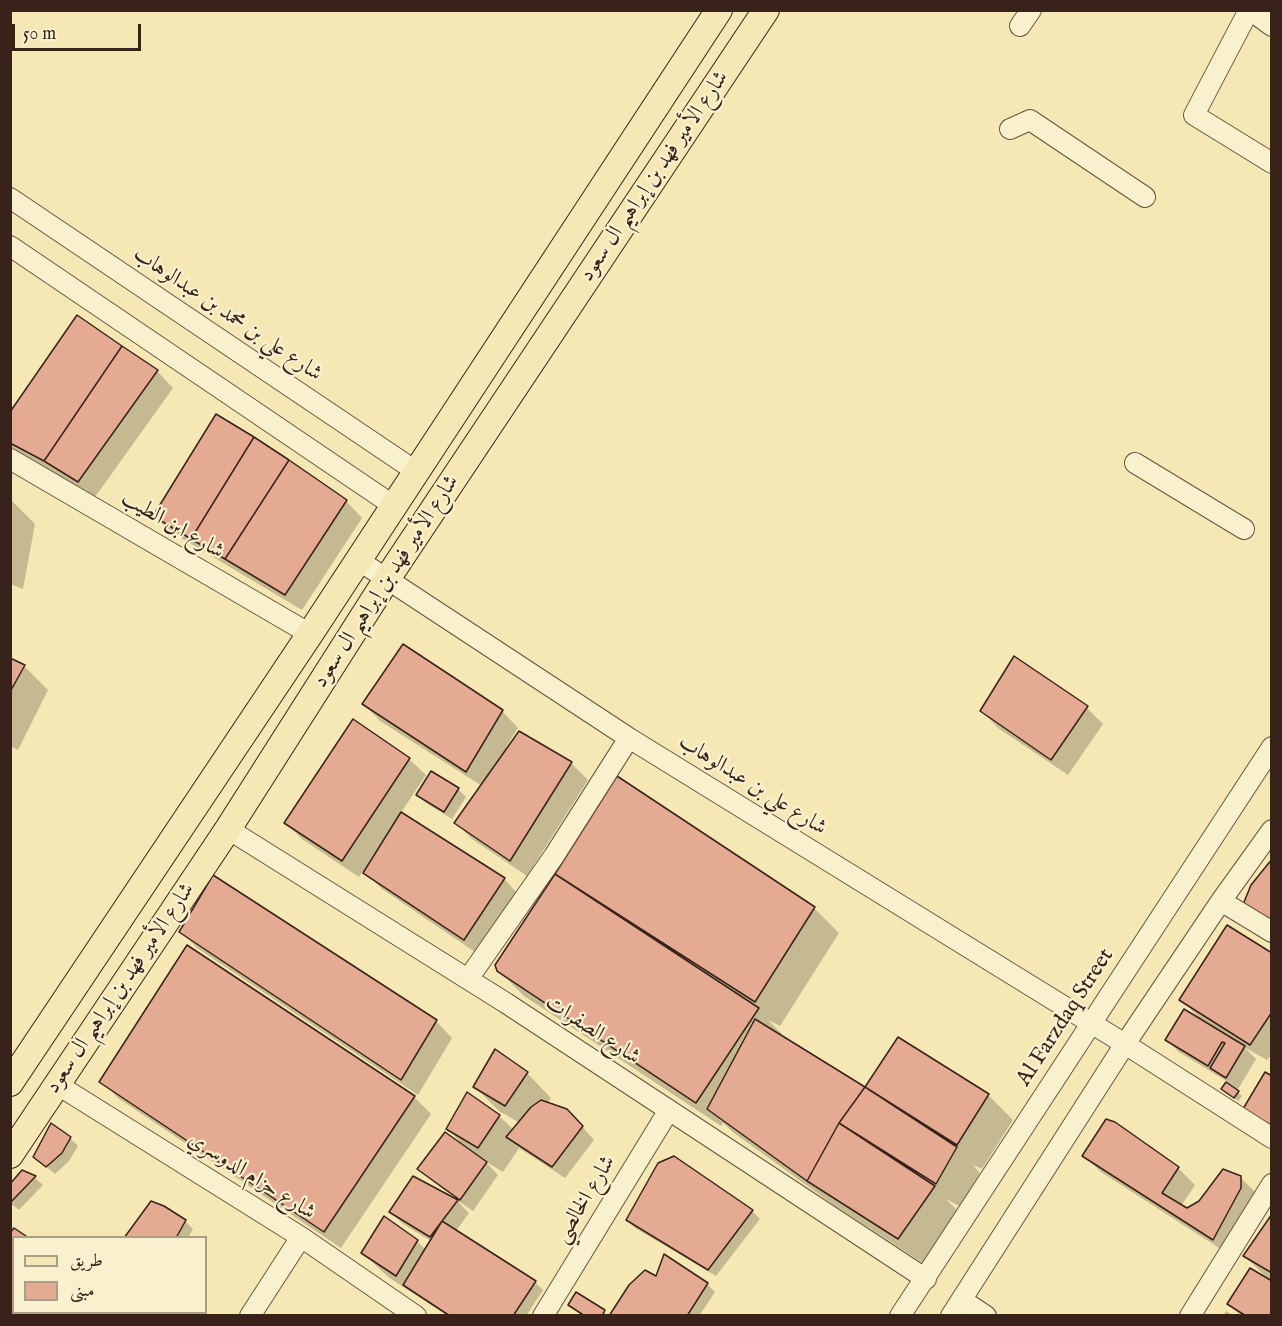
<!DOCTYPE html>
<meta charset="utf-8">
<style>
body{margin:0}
#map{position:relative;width:1282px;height:1326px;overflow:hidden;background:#f6e8b4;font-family:"IM FELL English",Amiri,serif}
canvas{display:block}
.frame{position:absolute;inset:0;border:12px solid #382219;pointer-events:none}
.legend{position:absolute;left:12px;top:1236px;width:195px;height:78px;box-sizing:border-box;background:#f9f0ce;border:2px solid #ac9e86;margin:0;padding:8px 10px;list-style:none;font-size:18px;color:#382219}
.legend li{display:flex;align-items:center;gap:12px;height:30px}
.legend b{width:30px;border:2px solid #ac9e86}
.scale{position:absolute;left:12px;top:24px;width:129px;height:27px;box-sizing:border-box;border:3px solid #382219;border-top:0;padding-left:8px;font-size:18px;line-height:21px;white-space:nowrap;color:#382219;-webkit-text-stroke:4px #f9f0ce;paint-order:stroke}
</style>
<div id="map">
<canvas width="1282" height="1326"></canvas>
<div class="frame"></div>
<ul class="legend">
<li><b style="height:8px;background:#f6e8b4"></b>طريق</li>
<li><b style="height:16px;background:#e5aa92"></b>مبنى</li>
</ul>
<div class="scale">50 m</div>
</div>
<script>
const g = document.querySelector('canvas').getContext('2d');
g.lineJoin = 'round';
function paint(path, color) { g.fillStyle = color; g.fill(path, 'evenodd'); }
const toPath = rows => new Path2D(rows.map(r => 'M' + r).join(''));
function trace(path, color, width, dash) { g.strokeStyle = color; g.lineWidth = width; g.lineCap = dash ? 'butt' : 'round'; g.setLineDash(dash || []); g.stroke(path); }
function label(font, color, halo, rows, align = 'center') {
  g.font = font + ' "IM FELL English",Amiri,serif'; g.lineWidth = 4.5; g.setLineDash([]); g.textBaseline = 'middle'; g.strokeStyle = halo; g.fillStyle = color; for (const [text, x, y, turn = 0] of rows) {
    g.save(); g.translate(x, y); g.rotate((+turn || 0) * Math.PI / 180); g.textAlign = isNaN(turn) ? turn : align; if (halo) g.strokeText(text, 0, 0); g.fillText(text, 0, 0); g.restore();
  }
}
const shadow = toPath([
 [157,371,173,388,95,497,10,448,10,414],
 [10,499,35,524,23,589,10,584],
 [346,501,362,518,302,610,171,532,155,516],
 [10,659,24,666,48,690,18,750,10,746],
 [364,704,502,711,518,728,506,747,571,763,588,780,527,876,472,839,456,823,482,786,380,721],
 [1087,708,1103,724,1068,775,998,728,982,711],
 [354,721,409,759,426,775,400,814,504,879,520,896,481,956,382,889,363,871,359,877,302,839,286,823],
 [617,778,814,908,839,933,780,1026,768,1020,782,1034,780,1037,865,1089,899,1039,989,1096,1013,1120,982,1169,973,1165,980,1173,961,1207,946,1199,958,1211,923,1263,834,1205,734,1133,723,1123,721,1126,524,996,499,971,496,965],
 [458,789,466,797,452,819,426,803,418,795],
 [181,932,436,1021,452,1038,418,1095,197,948],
 [187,947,414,1097,431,1114,341,1248,118,1098,101,1081],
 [1272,955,1272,1054,1267,1060,1244,1047,1256,1059,1237,1091,1242,1096,1238,1101,1223,1089,1228,1082,1179,1052,1167,1040,1201,1020,1181,999],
 [527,1073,551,1098,548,1103,579,1123,594,1140,565,1178,519,1148,503,1172,485,1161,498,1175,473,1211,460,1202,459,1203,469,1213,456,1231,535,1282,543,1290,526,1316,448,1316,388,1277,363,1253,417,1241,426,1250,431,1241,403,1224,391,1212,451,1198,452,1196,432,1181,419,1169,463,1145,448,1129,499,1116,514,1130,520,1123,499,1111,475,1087],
 [1114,1123,1178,1168,1195,1185,1181,1206,1187,1210,1240,1177,1257,1194,1230,1255,1101,1172,1084,1156],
 [70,1138,78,1146,69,1161,55,1174,43,1164],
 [674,1158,752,1211,760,1219,716,1276,635,1228,627,1220],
 [23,1172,35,1178,43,1185,19,1210,10,1203,10,1187],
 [1272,1216,1272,1316,1241,1316,1229,1304,1269,1280,1245,1256],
 [185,1221,193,1229,188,1238,126,1238],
 [14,1238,14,1312,93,1312,91,1316,10,1316],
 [657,1279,707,1284,715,1292,699,1316,611,1316],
 [570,1305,604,1312,608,1316,582,1316],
 [1226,1311,1234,1316,1223,1316]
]);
const building = toPath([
 [77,315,122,346,44,461,10,443,10,412,77,315],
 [122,346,158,370,78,482,44,461,122,346],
 [216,414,254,437,191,539,153,516,216,414],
 [254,437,289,460,225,559,191,539,254,437],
 [289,460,347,500,285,595,225,559,289,460],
 [403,644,503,710,466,772,362,704,403,644],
 [1014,656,1088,706,1051,760,980,711,1014,656],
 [10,658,25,665,10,692,10,658],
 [353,719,410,758,342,861,284,823,353,719],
 [519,731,572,762,510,861,454,823,519,731],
 [431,771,459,788,444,812,416,795,431,771],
 [617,776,815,907,755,1002,555,874,617,776],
 [401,812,505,878,464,940,363,873,401,812],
 [1272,859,1272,925,1242,907,1251,885,1272,859],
 [555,874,759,1008,696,1103,497,971,495,965,555,874],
 [213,875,437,1020,401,1080,179,932,213,875],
 [1227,925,1272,953,1272,1012,1250,1045,1179,1000,1227,925],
 [187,945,415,1096,324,1232,99,1082,187,945],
 [1184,1009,1245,1046,1226,1078,1210,1068,1225,1043,1222,1042,1208,1066,1165,1040,1184,1009],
 [755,1019,865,1087,839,1123,807,1181,707,1109,755,1019],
 [898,1037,989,1094,957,1145,865,1087,898,1037],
 [495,1049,528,1072,505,1106,473,1087,495,1049],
 [1265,1072,1272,1076,1272,1126,1243,1109,1265,1072],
 [1226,1082,1239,1091,1234,1098,1221,1089,1226,1082],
 [865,1087,957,1147,936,1184,839,1123,865,1087],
 [467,1092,500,1115,478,1148,446,1129,467,1092],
 [541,1100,567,1109,583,1126,552,1167,506,1137,531,1107,541,1100],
 [1106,1119,1115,1122,1179,1167,1162,1193,1187,1208,1199,1201,1223,1169,1241,1176,1241,1188,1213,1240,1082,1156,1106,1119],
 [51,1123,71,1137,62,1153,46,1167,33,1157,51,1123],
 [839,1123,935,1186,898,1239,807,1181,839,1123],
 [445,1132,487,1162,460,1200,417,1169,445,1132],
 [674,1156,753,1210,708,1270,626,1220,658,1163,674,1156],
 [22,1170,36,1176,10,1203,10,1184,22,1170],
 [413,1176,458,1200,430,1237,389,1212,413,1176],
 [151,1201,164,1206,186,1220,176,1238,124,1238,151,1201],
 [1272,1214,1272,1273,1243,1256,1272,1214],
 [384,1216,418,1240,396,1276,361,1253,384,1216],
 [442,1221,536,1281,513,1316,450,1316,403,1285,442,1221],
 [14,1228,29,1238,14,1238,14,1312,65,1312,63,1316,10,1316,10,1233,14,1228],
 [664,1254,708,1283,687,1316,609,1316,629,1285,645,1270,656,1276,664,1254],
 [1250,1268,1272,1281,1272,1316,1246,1316,1227,1304,1250,1268],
 [576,1292,605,1310,602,1316,585,1316,568,1305,576,1292],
 [102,1312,201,1312,206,1316,100,1316,102,1312]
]);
const minor = toPath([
 [1249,10,1194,115,1272,163],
 [1250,10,1272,26],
 [1020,26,1031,10],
 [1010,129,1030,120,1145,197],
 [10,198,417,472],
 [10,246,394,506],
 [10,459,310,634],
 [1135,463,1244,529],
 [358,560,629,738,1125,1044,1272,1138],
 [228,829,506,1003,926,1279],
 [1221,901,1272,932],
 [468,979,554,856,629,738],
 [58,1085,301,1237,416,1316],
 [962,1300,986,1316],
 [250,1316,301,1237],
 [543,1316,669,1110],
 [900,1316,1272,747],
 [951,1316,1125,1044,1221,901,1272,830],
 [1190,1316,1272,1184]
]);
const major = toPath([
 [10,1083,310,634,719,10],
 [10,1155,228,829,387,579,766,10]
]);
const streetNames = [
 ["شارع الأمير فهد بن إبراهيم ال سعود",655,177,-56],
 ["شارع علي بن محمد بن عبدالوهاب",227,315,34],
 ["شارع ابن الطيب",172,526,30],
 ["شارع الأمير فهد بن إبراهيم ال سعود",387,582,-57],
 ["شارع علي بن عبدالوهاب",752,786,32],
 ["شارع الأمير فهد بن إبراهيم ال سعود",121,989,-56],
 ["Al Farzdaq Street",1066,1018,-57],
 ["شارع الصفرات",592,1031,33],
 ["شارع حزام الدوسري",251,1177,32],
 ["شارع الخالصي",586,1200,-59]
];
paint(shadow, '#0003');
paint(building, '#e5aa92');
trace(building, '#382219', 1.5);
trace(minor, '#685440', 22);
trace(major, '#382219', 28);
trace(minor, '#f9f0ce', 20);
trace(major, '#f6e8b4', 26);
label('22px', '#382219', '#f9f0ce', streetNames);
</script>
